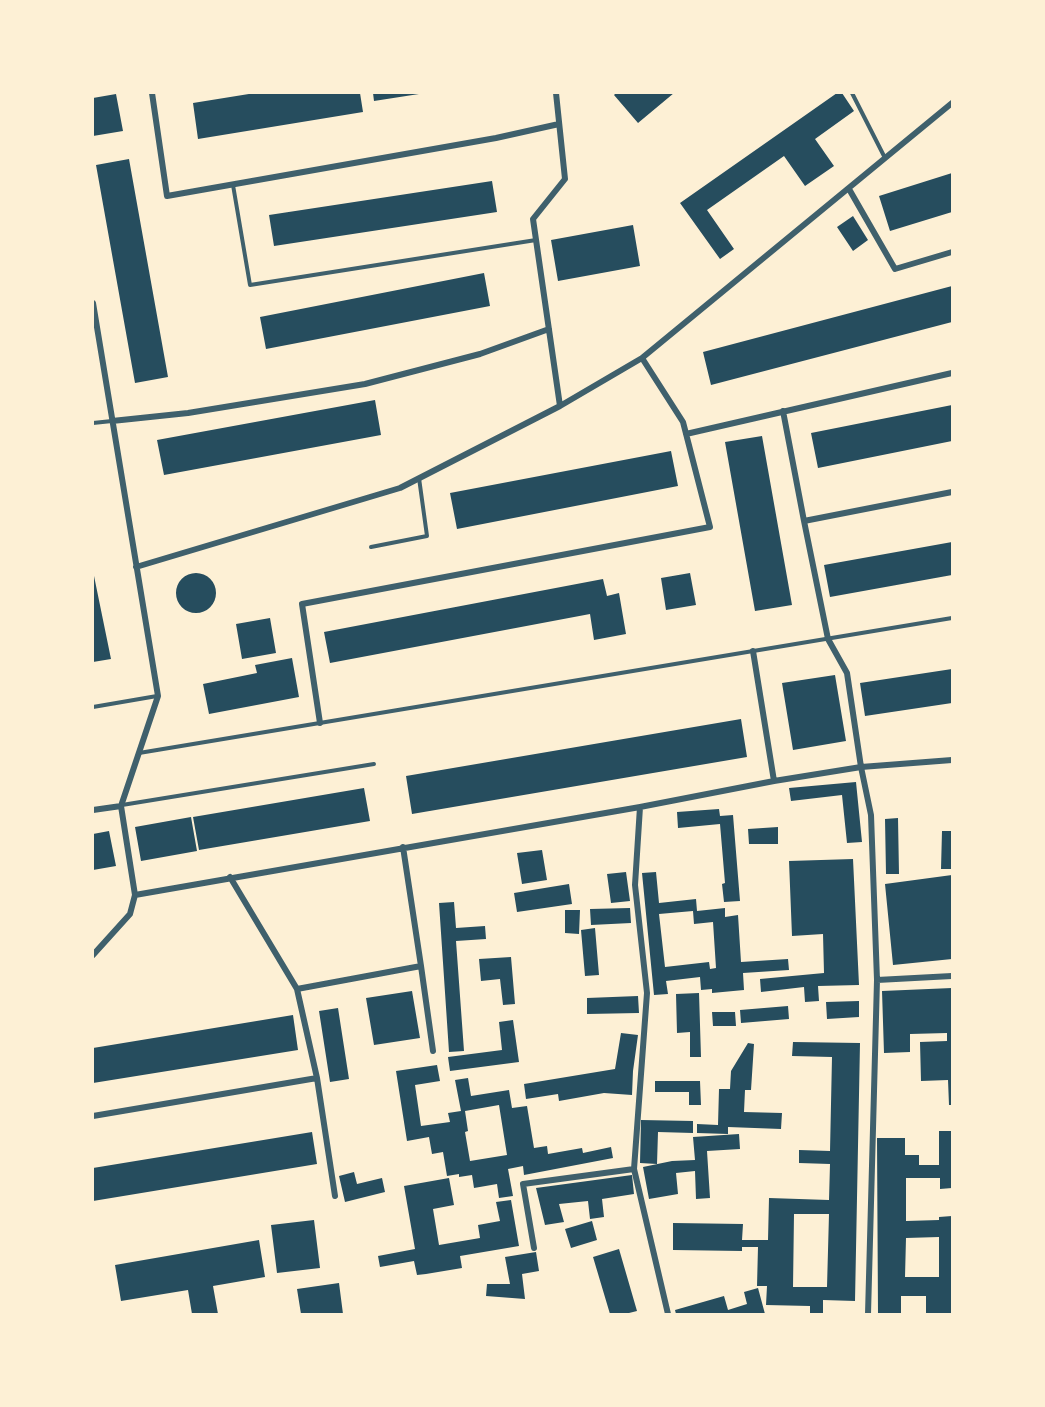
<!DOCTYPE html>
<style>
body{margin:0}
#map{position:relative;width:1045px;height:1407px;overflow:hidden;background:#fdf0d5;font-family:"Roboto Condensed",sans-serif}
canvas{display:block}
.frame{position:absolute;inset:0;border:94px solid #fdf0d5;pointer-events:none}
</style>
<div id="map">
<canvas width="1045" height="1407"></canvas>
<div class="frame"></div>
</div>
<script>
const g = document.querySelector('canvas').getContext('2d');
g.lineJoin = 'round';
function paint(path, color) { g.fillStyle = color; g.fill(path, 'evenodd'); }
const toPath = rows => new Path2D(rows.map(r => 'M' + r).join(''));
function trace(path, color, width, dash) { g.strokeStyle = color; g.lineWidth = width; g.lineCap = dash ? 'butt' : 'round'; g.setLineDash(dash || []); g.stroke(path); }
const building = toPath([
 [255,93,360,93,363,112,198,139,193,103],
 [373,93,419,93,419,94,374,101],
 [616,93,674,93,638,123,614,95],
 [837,93,842,93,854,111,815,139,834,166,805,186,784,156,707,210,734,249,720,259,680,203],
 [116,94,123,131,93,136,93,98],
 [129,159,168,377,135,383,96,165],
 [952,173,952,212,890,231,879,196],
 [492,181,497,212,274,246,269,215],
 [853,216,868,240,853,251,837,227],
 [633,225,640,266,558,281,551,240],
 [484,273,490,306,266,349,260,317],
 [952,286,952,322,711,385,703,352],
 [375,400,381,435,164,475,157,440],
 [952,405,952,441,818,468,811,433],
 [762,436,792,605,755,611,725,442],
 [671,451,678,486,457,529,450,493],
 [952,542,952,575,830,597,824,565],
 [93,571,111,659,93,662],
 '176 593a20 20 0 1 1 40 0a20 20 0 1 1-40 0Z',
 [690,573,696,605,666,610,661,578],
 [603,579,607,596,619,593,626,634,594,640,590,614,330,663,324,632],
 [270,618,276,653,242,659,236,624],
 [292,658,299,697,209,714,203,684,257,673,255,665],
 [952,669,952,703,865,716,860,683],
 [835,675,846,741,793,750,782,683],
 [741,719,747,757,412,814,406,776],
 [856,782,862,842,847,843,842,795,791,801,789,788],
 [364,788,370,821,199,850,193,817],
 [719,809,720,816,733,815,740,901,724,902,722,884,725,883,720,824,678,828,677,812],
 [191,817,197,851,141,861,135,827],
 [898,818,899,874,886,874,885,819],
 [778,827,778,844,749,844,748,829],
 [109,831,116,866,93,870,93,834],
 [942,831,952,831,952,869,941,869],
 [542,850,547,880,522,884,517,853],
 [853,859,859,985,818,986,819,1001,805,1002,804,987,761,992,760,979,824,973,823,934,792,936,789,861],
 [626,872,630,901,611,903,607,874],
 [656,872,659,903,696,899,697,911,725,908,725,917,738,915,741,962,788,959,789,970,743,973,744,990,712,993,712,989,701,990,700,977,666,981,668,994,654,995,642,873],
 [693,911,694,924,713,922,716,968,710,969,709,962,665,967,659,914],
 [952,875,952,959,893,965,885,884],
 [569,884,572,904,517,912,514,893],
 [454,902,456,928,485,926,486,939,456,941,464,1051,449,1052,439,903],
 [630,908,631,923,591,925,590,909],
 [565,910,580,910,579,934,565,933],
 [595,928,599,975,585,976,581,930],
 [511,957,515,1004,503,1005,500,979,481,981,479,959],
 [952,988,952,1105,949,1105,948,1080,921,1081,920,1042,947,1041,947,1033,910,1034,910,1052,884,1053,882,991],
 [412,991,420,1038,374,1045,366,998],
 [699,993,701,1057,690,1057,690,1032,677,1033,676,994],
 [638,996,639,1013,587,1014,587,998],
 [859,1001,859,1017,827,1019,826,1002],
 [788,1006,789,1019,741,1023,740,1010],
 [338,1008,349,1079,330,1082,319,1011],
 [712,1012,735,1012,736,1026,713,1026],
 [293,1015,298,1050,93,1083,93,1048],
 [513,1020,519,1062,450,1071,448,1057,502,1050,499,1022],
 [621,1033,638,1035,633,1071,632,1095,604,1093,559,1101,558,1094,526,1099,524,1084,615,1069],
 [793,1042,860,1043,855,1301,823,1300,823,1314,810,1314,810,1306,766,1305,767,1286,757,1286,758,1247,742,1247,742,1251,673,1250,673,1223,743,1224,742,1240,768,1240,769,1198,829,1200,830,1164,799,1163,799,1150,830,1151,832,1057,792,1056],
 [794,1214,829,1214,827,1287,793,1287],
 [748,1043,754,1044,751,1090,745,1090,744,1112,782,1113,781,1129,728,1127,728,1134,697,1133,697,1124,718,1125,719,1089,730,1089,731,1071],
 [437,1065,440,1081,415,1085,421,1126,450,1122,448,1113,461,1111,455,1080,468,1078,471,1096,509,1090,512,1108,527,1106,534,1148,547,1146,548,1154,582,1148,583,1153,611,1147,613,1158,524,1175,523,1166,508,1169,513,1196,499,1198,497,1184,474,1188,472,1175,459,1177,459,1174,447,1176,443,1152,432,1154,429,1137,407,1141,396,1071],
 [499,1105,507,1155,470,1161,465,1132,468,1131,465,1111],
 [655,1081,700,1081,701,1105,689,1105,689,1092,655,1092],
 [641,1120,693,1121,693,1133,658,1132,657,1164,640,1163],
 [939,1131,952,1131,952,1188,940,1189,940,1178,906,1178,906,1221,939,1220,939,1217,952,1216,952,1314,926,1314,926,1296,901,1296,901,1314,878,1314,877,1138,905,1138,905,1155,919,1155,919,1165,939,1165],
 [939,1237,939,1277,905,1277,906,1238],
 [312,1132,317,1164,93,1201,93,1168],
 [739,1134,740,1149,707,1151,710,1198,696,1199,695,1171,676,1173,678,1194,649,1199,643,1167,672,1161,695,1160,693,1137],
 [354,1172,357,1184,382,1178,385,1192,345,1202,339,1176],
 [632,1175,634,1194,602,1199,604,1217,590,1219,588,1201,559,1204,564,1222,545,1225,536,1188],
 [449,1178,454,1205,433,1209,439,1245,480,1238,478,1225,500,1221,496,1202,511,1200,519,1246,460,1256,462,1268,426,1274,417,1275,414,1261,380,1267,378,1256,415,1249,404,1186],
 [314,1220,320,1268,277,1273,271,1225],
 [592,1221,597,1240,571,1248,565,1229],
 [259,1240,265,1277,213,1286,218,1314,192,1314,188,1290,121,1301,115,1265],
 [619,1249,637,1311,625,1314,610,1314,593,1257],
 [536,1252,539,1271,522,1274,525,1299,486,1296,487,1284,510,1284,505,1257],
 [339,1283,343,1314,301,1314,297,1289],
 [758,1288,765,1314,676,1314,675,1310,724,1296,728,1310,747,1304,744,1292]
]);
const service = toPath([
 [852,93,885,158],
 [233,185,250,285,536,240],
 [93,423,112,421],
 [371,547,427,536,419,478],
 [93,707,157,696],
 [139,753,952,618],
 [122,805,374,764]
]);
const minor = toPath([
 [152,93,167,196,496,138,559,124],
 [556,93,565,179,533,219,560,406],
 [849,189,895,269,952,252],
 [93,303,158,696,121,806,93,810],
 [783,411,804,521,952,492],
 [112,421,188,413,365,384,480,354,549,329],
 [686,434,952,373],
 [804,521,828,639,847,673,861,767,871,815,877,980,868,1314],
 [136,567,400,488,560,406,642,358,952,103],
 [753,651,774,781],
 [320,723,302,604,710,527,683,422,642,358],
 [640,807,635,885,647,993,634,1169,668,1314],
 [403,847,421,966],
 [230,877,297,989,317,1078,335,1196],
 [135,895,640,807,774,781,861,767,952,760],
 [93,955,130,914,135,895,121,806],
 [877,980,952,976],
 [297,989,421,966,433,1051],
 [93,1116,317,1078],
 [534,1248,523,1184,634,1169]
]);
paint(building, '#264d5e');
trace(service, '#3f606c', 4);
trace(minor, '#3f606c', 6);
</script>
